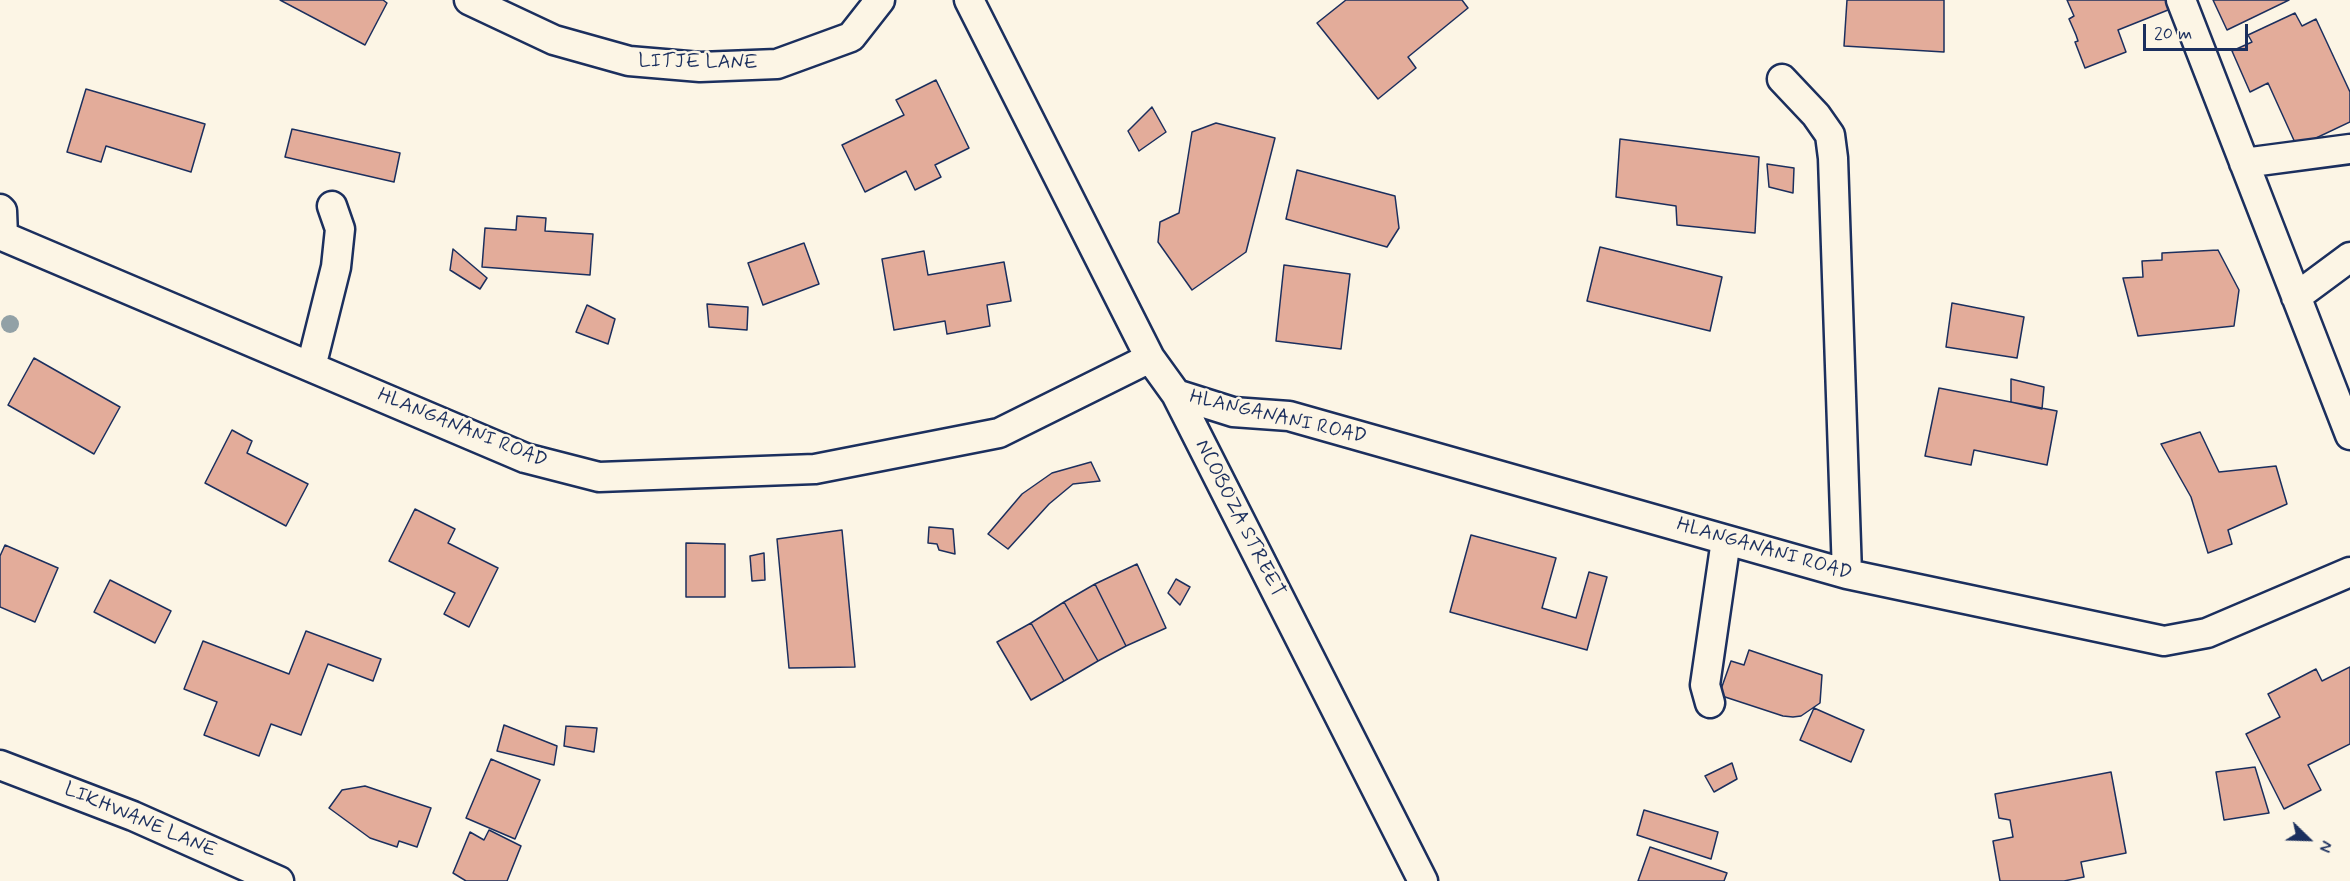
<!DOCTYPE html>
<style>
body{margin:0}
#map{position:relative;width:2350px;height:881px;overflow:hidden;background:#fcf5e5;font-family:Mynerve,sans-serif}
canvas{display:block}
.north{position:absolute;left:2278px;top:809px;width:60px;height:60px;-webkit-text-stroke:4px #fcf5e5;paint-order:stroke;rotate:113deg;font-size:16px;font-weight:700;line-height:24px;text-align:center;color:#1b2f5e}
.north::after{content:'';display:block;margin:auto;width:21px;height:27px;background:#1b2f5e;clip-path:polygon(50% 0,100% 100%,50% 72%,0 100%)}
.scale{position:absolute;left:2143px;top:24px;width:105px;height:27px;box-sizing:border-box;border:3px solid #1b2f5e;border-top:0;padding-left:8px;font-size:18px;line-height:21px;white-space:nowrap;color:#1b2f5e;-webkit-text-stroke:4px #fcf5e5;paint-order:stroke}
</style>
<div id="map">
<canvas width="2350" height="881"></canvas>
<div class="north">N</div>
<div class="scale">20 m</div>
</div>
<script>
const g = document.querySelector('canvas').getContext('2d');
g.lineJoin = 'round';
function paint(path, color) { g.fillStyle = color; g.fill(path, 'evenodd'); }
const toPath = rows => new Path2D(rows.map(r => 'M' + r).join(''));
function trace(path, color, width, dash) { g.strokeStyle = color; g.lineWidth = width; g.lineCap = dash ? 'butt' : 'round'; g.setLineDash(dash || []); g.stroke(path); }
function label(font, color, halo, rows, align = 'center') {
  g.font = font + ' Mynerve,sans-serif'; g.lineWidth = 5; g.setLineDash([]); g.textBaseline = 'middle'; g.strokeStyle = halo; g.fillStyle = color; for (const [text, x, y, turn = 0] of rows) {
    g.save(); g.translate(x, y); g.rotate((+turn || 0) * Math.PI / 180); g.textAlign = isNaN(turn) ? turn : align; if (halo) g.strokeText(text, 0, 0); g.fillText(text, 0, 0); g.restore();
  }
}
const building = toPath([
 [280,0,383,0,387,3,365,45,280,0],
 [1346,0,1462,0,1468,8,1408,57,1416,68,1378,99,1317,23,1346,0],
 [1847,0,1944,0,1944,52,1844,46,1847,0],
 [2067,0,2169,0,2173,8,2118,30,2126,52,2085,68,2075,42,2078,41,2076,35,2069,19,2074,16,2067,0],
 [2213,0,2289,0,2227,30,2213,0],
 [2295,13,2302,26,2316,19,2350,92,2350,122,2297,147,2268,83,2250,92,2232,51,2252,42,2248,35,2295,13],
 [936,80,969,148,935,165,941,177,915,190,906,171,865,192,842,145,904,115,896,100,936,80],
 [86,89,205,124,191,172,106,146,101,162,67,152,86,89],
 [1152,107,1166,132,1139,151,1128,131,1152,107],
 [1216,123,1275,138,1246,252,1192,290,1158,242,1160,222,1179,213,1192,132,1216,123],
 [292,129,400,153,394,182,285,157,292,129],
 [1620,139,1759,157,1755,233,1677,225,1676,206,1616,197,1620,139],
 [1767,164,1794,168,1793,193,1769,187,1767,164],
 [1297,170,1395,196,1399,228,1387,247,1286,219,1297,170],
 [517,216,546,218,545,231,593,234,590,275,482,267,485,228,516,230,517,216],
 [804,243,819,284,763,305,748,263,804,243],
 [1600,247,1722,277,1710,331,1587,301,1600,247],
 [453,249,487,278,480,289,450,270,453,249],
 [2218,250,2239,290,2234,326,2138,336,2123,278,2143,277,2142,261,2162,260,2162,253,2218,250],
 [924,251,928,275,1004,262,1011,301,987,305,990,326,947,334,945,321,894,330,882,259,924,251],
 [1284,265,1350,274,1341,349,1276,341,1284,265],
 [1952,303,2024,317,2017,358,1946,347,1952,303],
 [707,304,748,307,747,330,709,327,707,304],
 [587,305,615,319,608,344,576,332,587,305],
 [34,358,120,407,94,454,8,405,34,358],
 [2011,379,2044,387,2042,409,2011,402,2011,379],
 [1939,388,2057,411,2047,465,1974,450,1971,465,1925,456,1939,388],
 [232,430,252,441,247,453,308,484,286,526,205,483,232,430],
 [2200,432,2219,472,2276,466,2287,504,2228,530,2232,544,2208,553,2191,497,2161,444,2200,432],
 [1091,462,1100,481,1073,484,1049,504,1008,549,988,534,1022,494,1052,473,1091,462],
 [415,509,455,529,448,543,498,568,469,627,444,614,455,593,389,561,415,509],
 [929,527,953,529,955,554,939,550,937,544,928,543,929,527],
 [842,530,855,667,789,668,777,539,842,530],
 [1471,535,1556,558,1542,608,1576,618,1589,572,1607,577,1587,650,1450,612,1471,535],
 [686,543,725,544,725,597,686,597,686,543],
 [5,545,58,568,35,622,0,607,0,556,5,545],
 [764,553,765,580,752,581,750,556,764,553],
 [1137,564,1166,628,1126,646,1095,584,1137,564],
 [1176,579,1190,587,1180,605,1168,593,1176,579],
 [110,580,171,611,155,643,94,612,110,580],
 [1095,584,1126,646,1098,661,1064,602,1095,584],
 [1064,602,1098,661,1064,681,1031,623,1064,602],
 [1031,623,1064,681,1031,700,997,642,1031,623],
 [306,631,381,659,373,681,328,664,301,735,271,724,259,756,204,735,217,702,184,689,203,641,289,674,306,631],
 [1749,650,1822,675,1820,703,1801,716,1793,717,1783,716,1719,695,1731,661,1744,665,1749,650],
 [2350,667,2350,744,2308,765,2321,790,2284,809,2246,734,2280,717,2268,694,2316,669,2322,681,2350,667],
 [1814,708,1864,730,1851,762,1800,740,1814,708],
 [504,725,557,746,554,765,497,751,504,725],
 [566,726,597,728,594,752,564,746,566,726],
 [491,759,540,780,515,839,466,818,491,759],
 [1732,763,1737,779,1714,792,1705,776,1732,763],
 [2255,767,2269,813,2224,820,2216,772,2255,767],
 [2111,772,2126,853,2081,862,2084,877,2064,881,2000,881,1993,841,2013,837,2010,820,1999,818,1995,794,2111,772],
 [365,786,431,808,417,847,399,841,397,847,370,838,329,808,342,790,365,786],
 [1644,810,1718,832,1711,859,1637,835,1644,810],
 [489,830,521,846,507,881,466,881,453,873,470,832,484,840,489,830],
 [1650,847,1727,873,1724,881,1638,881,1650,847]
]);
const minor = toPath([
 [469,0,554,40,629,61,700,67,777,64,851,37,880,0],
 [969,0,1150,358,1176,394,1423,881],
 [2181,0,2350,435],
 [1782,79,1816,115,1830,135,1833,158,1847,574],
 [2244,163,2350,149],
 [0,209,2,211,3,236],
 [0,235,525,458,599,477,815,469,999,433,1150,358],
 [2296,297,2350,257],
 [311,367,336,267,340,229,332,206],
 [1176,394,1233,412,1289,416,1847,574,2164,641,2207,633,2350,572],
 [1710,703,1705,685,1726,540],
 [0,765,133,816,279,881]
]);
const trees = [
 [10,324]
];
const streetNames = [
 ["LITJE LANE",698,63,1],
 ["HLANGANANI ROAD",1278,418,13],
 ["HLANGANANI ROAD",462,429,22],
 ["NCOBOZA STREET",1239,519,63],
 ["HLANGANANI ROAD",1764,550,16],
 ["LIKHWANE LANE",140,821,23]
];
paint(building, '#e3ac9a');
trace(building, '#1b2f5e', 1.5);
trace(minor, '#1b2f5e', 33);
trace(minor, '#fcf5e5', 28);
g.fillStyle = '#92a1a6';
for (const [x, y] of trees) { g.beginPath(); g.arc(x, y, 9, 0, 2 * Math.PI); g.fill(); }
label('20px', '#1b2f5e', '#fcf5e5', streetNames);
</script>
